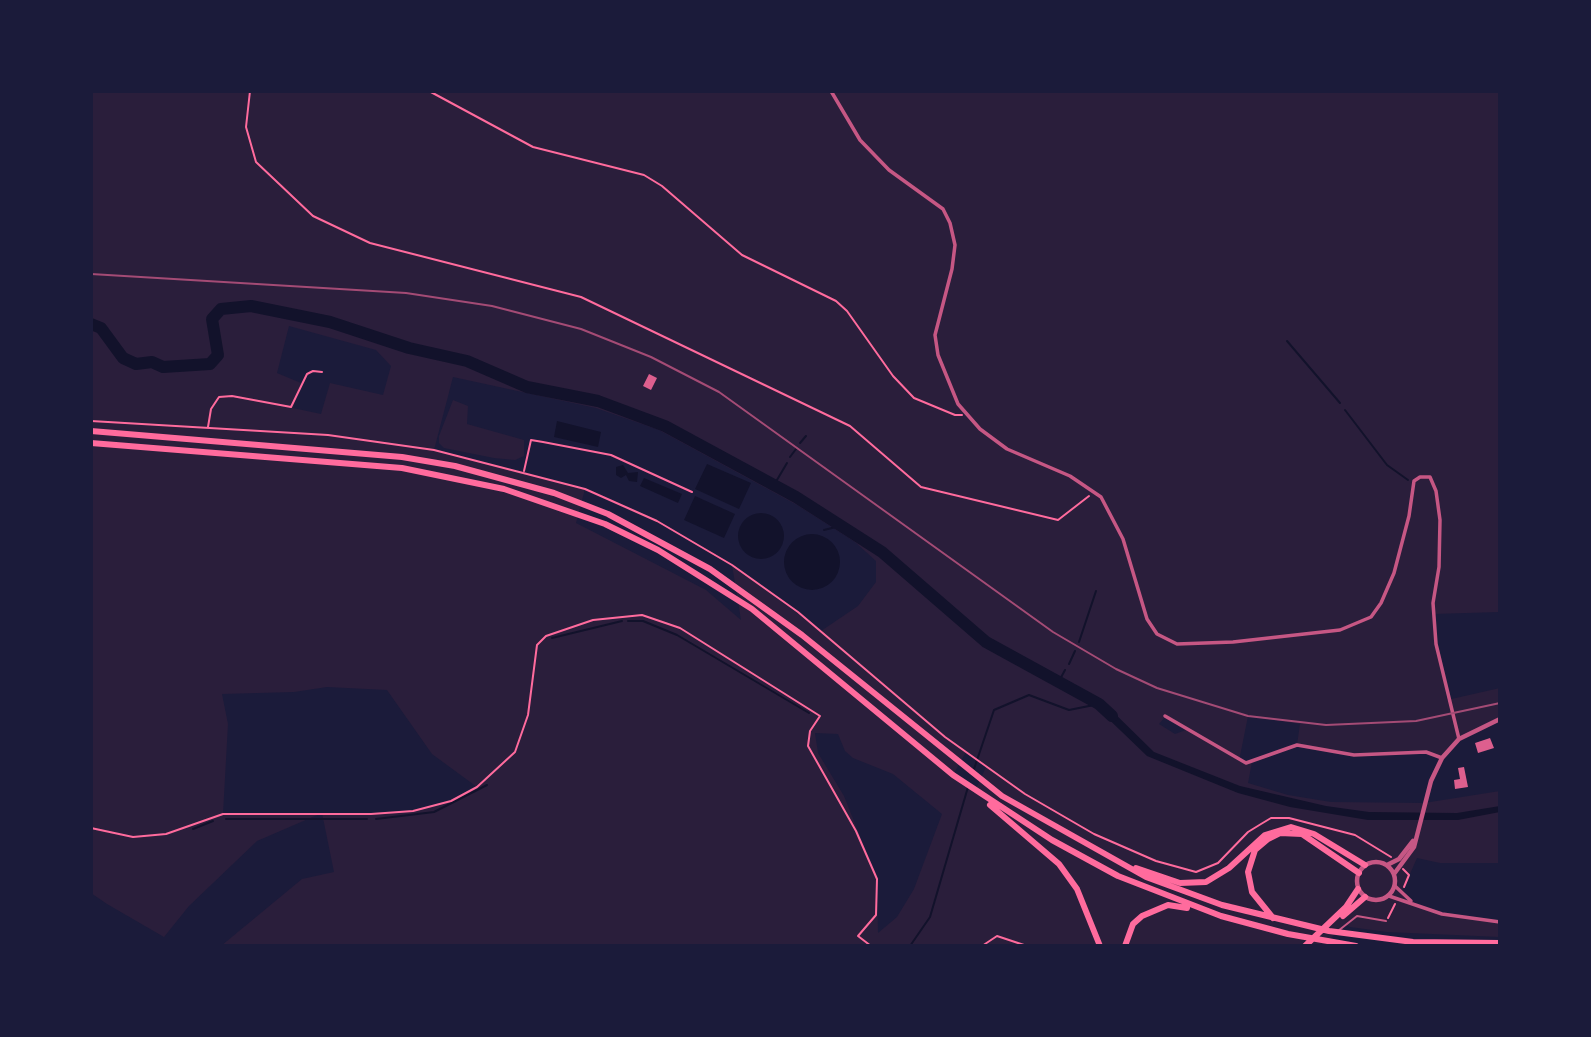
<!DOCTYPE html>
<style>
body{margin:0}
#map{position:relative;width:1591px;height:1037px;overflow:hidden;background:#1b1b3a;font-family:Overpass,sans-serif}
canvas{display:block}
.frame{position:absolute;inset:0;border:93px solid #1b1b3a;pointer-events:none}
</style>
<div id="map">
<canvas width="1591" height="1037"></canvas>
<div class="frame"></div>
</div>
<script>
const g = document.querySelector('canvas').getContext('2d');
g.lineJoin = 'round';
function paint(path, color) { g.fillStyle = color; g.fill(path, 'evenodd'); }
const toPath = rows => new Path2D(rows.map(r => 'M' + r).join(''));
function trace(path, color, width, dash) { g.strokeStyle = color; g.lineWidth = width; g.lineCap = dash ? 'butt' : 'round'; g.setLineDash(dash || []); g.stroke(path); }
const green = toPath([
 [91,91,1500,91,1500,612,1433,614,1447,700,1500,688,1500,719,1459,739,1442,758,1425,752,1354,755,1297,745,1300,724,1248,716,1239,761,1252,762,1248,783,1288,795,1331,802,1424,803,1500,791,1500,863,1440,863,1417,858,1402,892,1412,902,1442,914,1500,922,1500,937,1387,932,1350,927,1345,924,1323,946,221,946,302,879,334,872,322,813,257,841,189,906,164,937,107,904,91,893],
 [289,326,376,350,391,366,383,395,330,383,321,414,293,408,301,383,277,373],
 [453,377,596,408,659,430,797,505,855,542,876,561,876,582,858,606,821,631,732,565,741,620,706,590,576,523,585,489,434,450],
 [327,687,387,690,432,754,477,787,451,801,413,811,371,814,223,814,228,724,222,694,294,692],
 [1165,717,1186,729,1186,730,1175,734,1159,724],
 [815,733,838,734,845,751,853,758,893,774,942,814,914,889,897,917,878,933,877,879,844,796,818,753],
 [966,752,986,767,974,793,953,775],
 [453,400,468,406,467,424,524,440,524,456,515,460,494,458,444,448,439,443,439,436]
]);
const water = toPath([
 [557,421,601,432,598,447,554,437],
 [707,464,751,483,739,509,695,489],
 [623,465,628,473,638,472,637,482,629,481,626,475,621,478,616,475,616,467],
 [644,478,682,494,678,503,640,486],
 [695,496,735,514,724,538,684,520],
 '738 536a23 23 0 1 1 46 0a23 23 0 1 1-46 0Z',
 '784 562a28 28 0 1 1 56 0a28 28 0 1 1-56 0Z',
 [1103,702,1154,752,1240,786,1326,806,1369,812,1457,813,1500,806,1500,812,1458,820,1368,820,1290,807,1238,793,1147,756,1096,707]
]);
const stream = toPath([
 [1287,341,1340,403],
 [1345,410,1387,465,1408,480],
 [800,443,806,436],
 [790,457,796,449],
 [774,485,787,463],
 [824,530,840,526],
 [628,621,643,621,677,635,809,713],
 [552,638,622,621],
 [1079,642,1096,591],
 [1069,664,1075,651],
 [1058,683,1065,670],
 [974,769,994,710,1029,695,1069,710,1099,704],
 [226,819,367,819],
 [376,819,434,812,487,785],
 [193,829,213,821],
 [910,946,930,917,968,787]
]);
const river = toPath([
 [91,324,101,328,123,358,136,364,152,362,163,367,210,364,218,355,212,319,221,309,251,306,330,322,409,348,467,361,527,387,598,401,665,426,796,497,882,552,986,642,1099,704,1112,716]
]);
const building = toPath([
 [649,374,657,378,651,390,643,386],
 [1490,738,1494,748,1478,753,1475,743],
 [1464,767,1468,787,1455,789,1454,780,1460,779,1458,768]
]);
const path = toPath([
 [250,91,246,127,256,162,313,216,370,243,581,297,850,426,921,487,1058,520,1089,496],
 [429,91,533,147,644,175,662,186,742,255,836,301,847,311,893,376,914,398,955,415,962,415],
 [91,421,328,435,434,450,585,489,657,521,732,565,798,612,945,737,1025,794,1094,834,1156,861,1196,872,1218,863,1248,832,1261,824,1271,818,1289,818,1355,835,1391,857],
 [208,427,211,409,219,397,232,396,291,407,307,374,313,371,322,372],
 [524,471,531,440,543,442,611,455,692,492],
 [91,828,133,837,166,834,223,814,371,814,413,811,451,801,477,787,515,752,528,715,537,645,546,636,593,620,642,615,680,628,820,716,810,731,808,746,856,831,877,879,876,915,858,936,871,946],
 [1403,869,1409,875,1404,887],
 [1388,918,1395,904],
 [982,946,997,936,1027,946]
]);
const service = toPath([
 [1338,931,1357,916,1386,921]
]);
const minor = toPath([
 [831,91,860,140,889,170,943,209,950,223,955,245,952,269,935,335,938,355,958,404,980,429,1007,449,1070,476,1101,497,1123,539,1147,619,1157,634,1177,644,1233,642,1340,630,1371,617,1381,603,1394,573,1409,516,1414,481,1420,477,1430,477,1436,491,1440,520,1439,567,1433,603,1436,644,1459,739],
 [1165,716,1246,763,1297,745,1354,755,1426,752,1442,758],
 [1395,886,1411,901],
 [1389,896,1442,914,1500,922]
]);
const tertiary = toPath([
 '1357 881a19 19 0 1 1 38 0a19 19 0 1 1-38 0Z',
 [1387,865,1399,859,1413,841],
 [1394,874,1414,847,1431,781,1442,758,1459,739,1500,719]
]);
const trunk = toPath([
 [91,431,402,457,455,466,554,493,608,514,710,569,802,635,1002,796,1146,877,1222,905,1329,931,1413,942,1500,943],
 [91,443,402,468,504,489,605,524,658,550,752,609,953,775,1052,840,1118,876,1221,916,1288,934,1356,946],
 [990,805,1059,864,1077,889,1100,946],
 [1136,868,1180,883,1206,882,1229,868,1265,835,1291,827,1314,834,1365,865],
 [1343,916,1365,897],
 [1273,918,1252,892,1248,872,1255,850,1268,839,1280,833,1302,834,1359,873],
 [1125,946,1133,924,1142,916,1168,905,1187,908],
 [1305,946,1346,907,1358,889]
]);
const rail = toPath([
 [91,274,406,293,492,306,581,329,651,357,719,392,1053,632,1116,669,1157,688,1248,716,1326,725,1416,721,1500,703]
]);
paint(green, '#2a1e3b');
paint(water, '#12122b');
trace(stream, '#12122b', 2);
trace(river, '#12122b', 12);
paint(building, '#dd5f8e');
trace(path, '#ff6b9d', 2);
trace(service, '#c65784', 2);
trace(minor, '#c65784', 3.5);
trace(tertiary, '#c65784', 4.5);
trace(trunk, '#ff6b9d', 6);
trace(rail, '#a44b75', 2);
</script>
